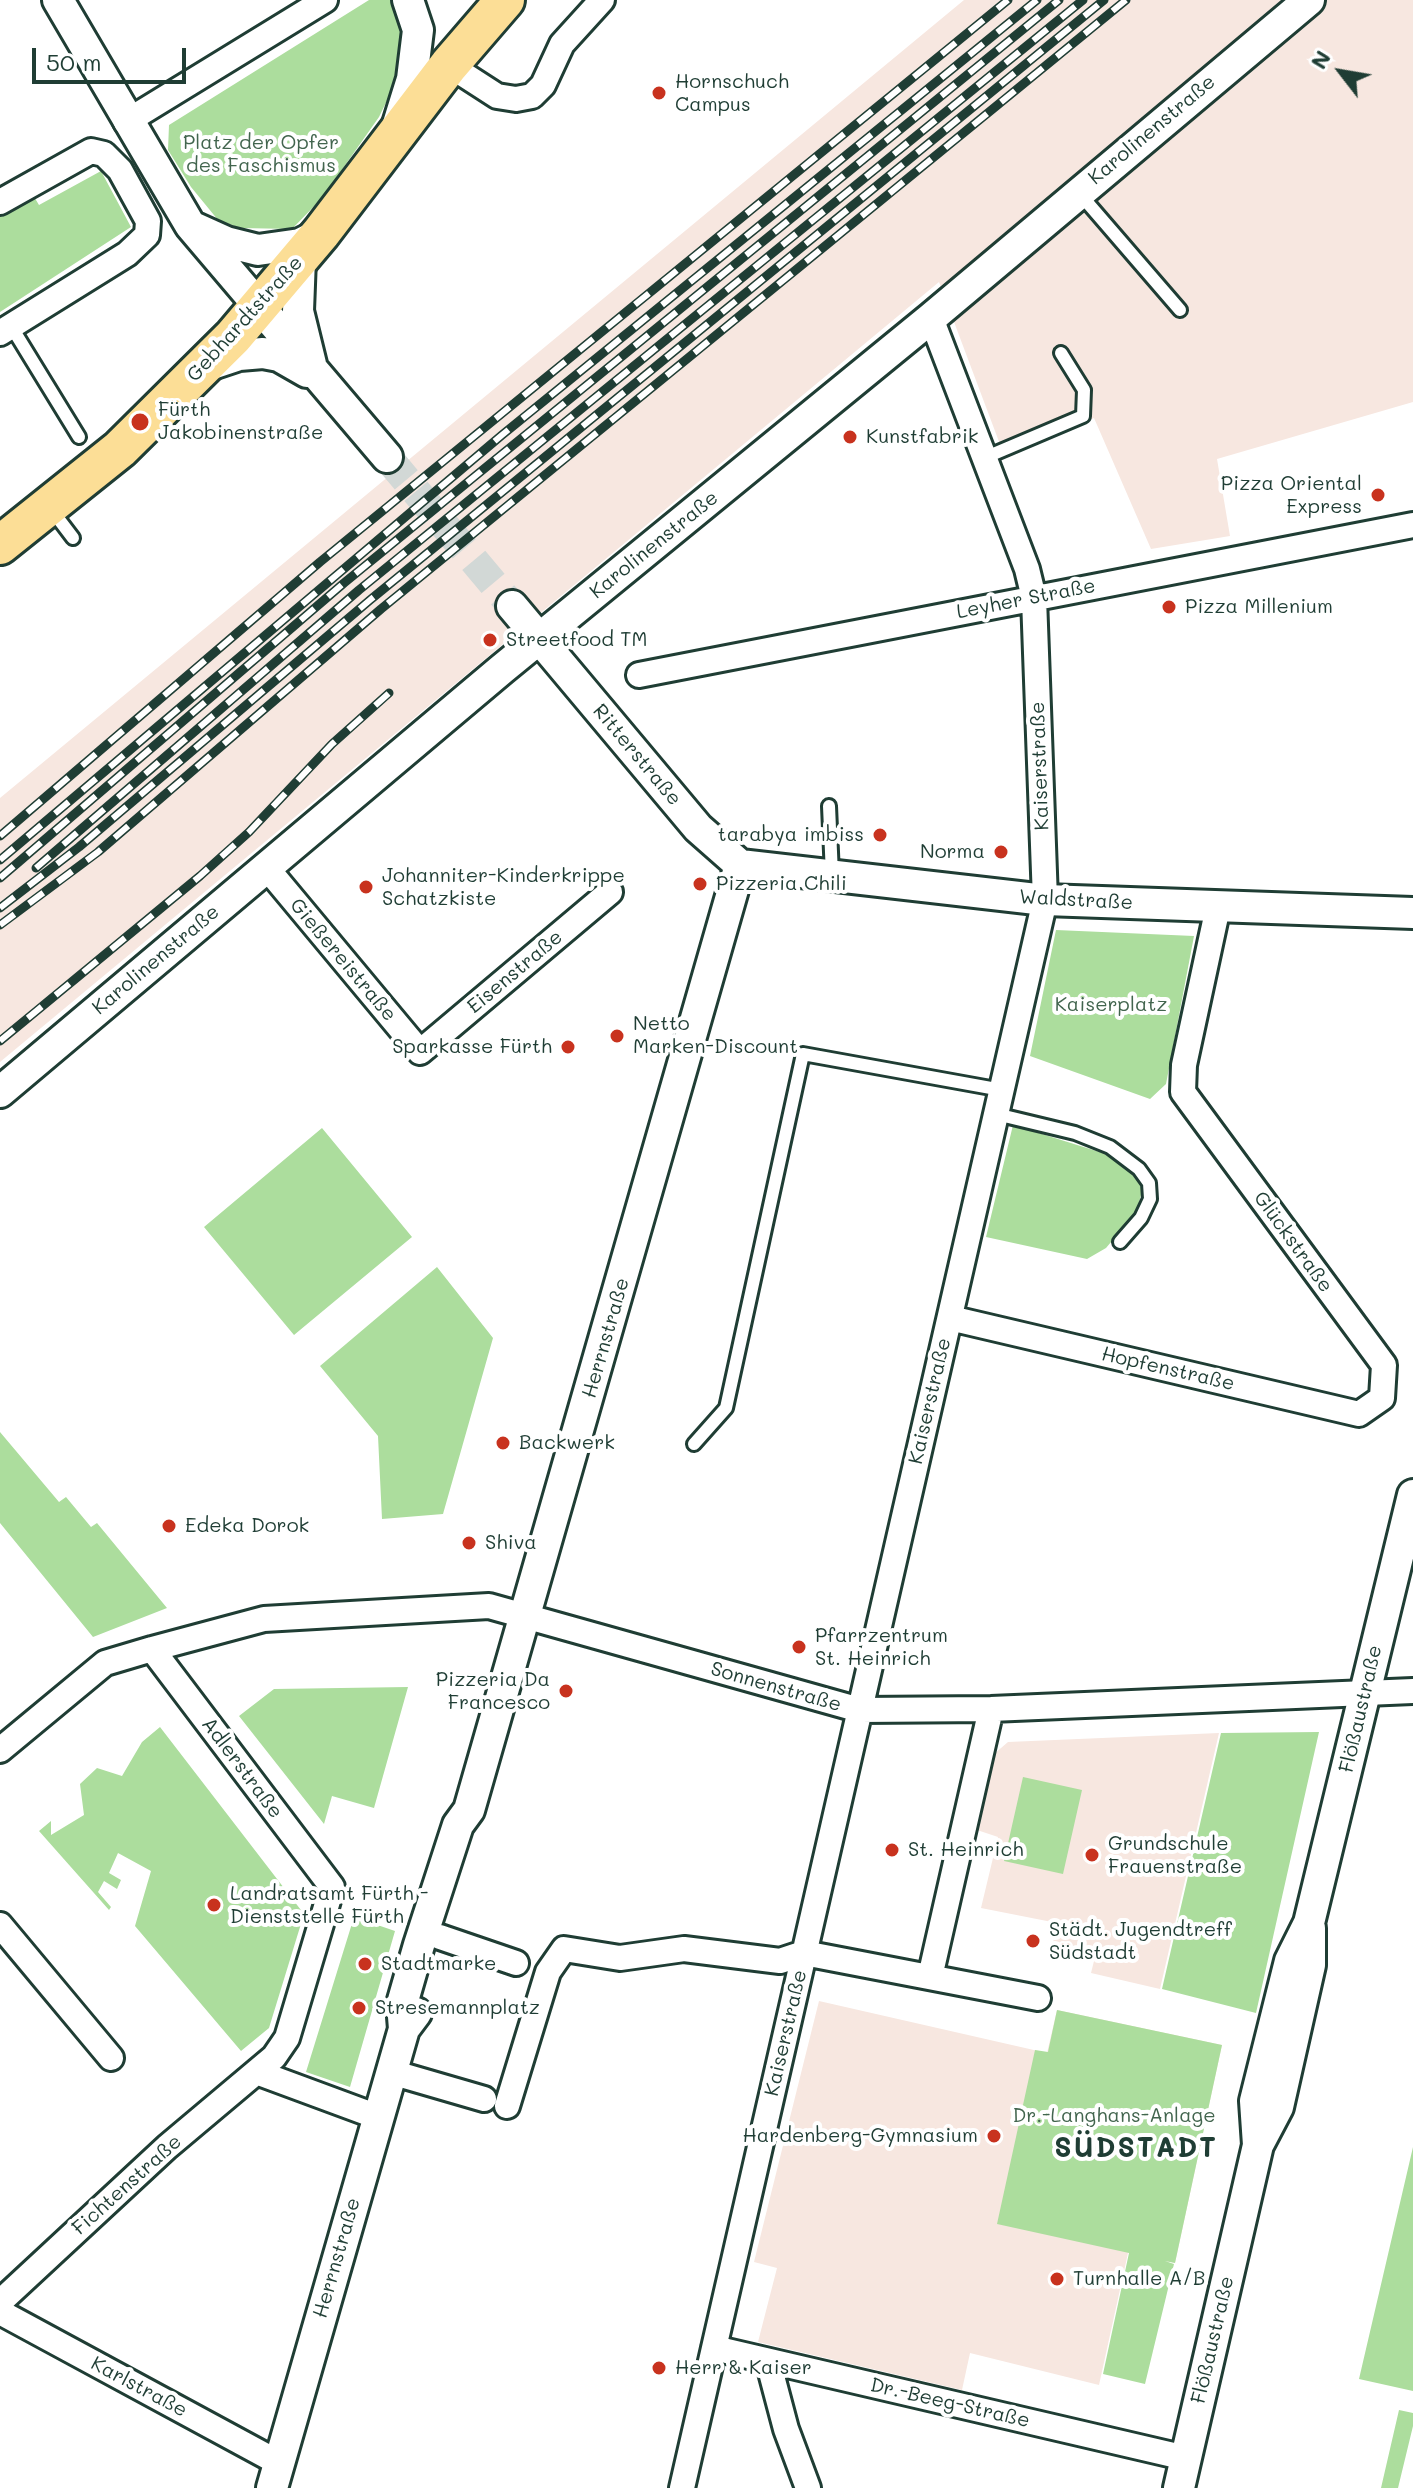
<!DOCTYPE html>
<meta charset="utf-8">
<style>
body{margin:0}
#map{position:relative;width:1413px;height:2488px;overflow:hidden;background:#fff;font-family:Mali,sans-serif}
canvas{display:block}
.north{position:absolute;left:1301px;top:32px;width:80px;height:80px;-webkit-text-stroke:6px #fff;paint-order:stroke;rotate:301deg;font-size:22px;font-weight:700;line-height:32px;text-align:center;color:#1f3d34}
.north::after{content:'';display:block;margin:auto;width:28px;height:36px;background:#1f3d34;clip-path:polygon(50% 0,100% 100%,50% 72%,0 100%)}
.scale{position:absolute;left:32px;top:48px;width:154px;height:36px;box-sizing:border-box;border:4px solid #1f3d34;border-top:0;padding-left:10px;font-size:24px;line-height:28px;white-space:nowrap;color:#1f3d34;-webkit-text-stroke:6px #fff;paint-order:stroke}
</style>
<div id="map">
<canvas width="1413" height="2488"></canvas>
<div class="north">N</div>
<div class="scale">50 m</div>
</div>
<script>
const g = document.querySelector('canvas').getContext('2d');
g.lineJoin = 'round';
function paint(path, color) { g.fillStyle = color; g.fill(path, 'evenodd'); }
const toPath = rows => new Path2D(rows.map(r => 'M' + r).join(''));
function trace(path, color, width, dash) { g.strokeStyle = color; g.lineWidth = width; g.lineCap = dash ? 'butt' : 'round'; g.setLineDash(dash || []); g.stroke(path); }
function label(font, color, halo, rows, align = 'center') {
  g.font = font + ' Mali,sans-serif'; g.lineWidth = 8; g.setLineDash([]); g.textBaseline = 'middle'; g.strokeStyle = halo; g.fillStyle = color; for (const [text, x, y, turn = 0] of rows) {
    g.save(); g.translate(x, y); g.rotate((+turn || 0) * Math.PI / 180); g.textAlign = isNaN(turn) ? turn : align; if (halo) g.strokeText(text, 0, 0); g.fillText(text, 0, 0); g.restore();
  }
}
const built = toPath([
 [964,0,1413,0,1413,402,1217,459,1230,536,1151,549,1094,418,1004,455,939,282,0,1062,0,798],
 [1219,1733,1160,1989,1091,1973,1096,1953,1053,1943,1057,1923,981,1908,998,1837,977,1830,994,1754,1008,1742],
 [819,2001,1047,2053,1057,2010,1222,2045,1175,2263,1128,2253,1099,2385,970,2353,962,2390,758,2342,777,2268,754,2262]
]);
const green = toPath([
 [369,0,395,0,402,29,403,54,397,80,379,117,322,198,292,229,240,228,218,220,191,187,168,150,169,125],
 [101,171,131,227,0,312,0,214,33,195,39,205],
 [1056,930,1194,936,1166,1084,1150,1099,1030,1056],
 [1013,1125,1119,1158,1144,1183,1137,1211,1106,1248,1087,1259,986,1237],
 [322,1128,412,1237,294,1335,204,1227],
 [437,1267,493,1338,443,1514,382,1519,378,1436,320,1366],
 [0,1432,59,1502,66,1497,91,1527,97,1523,167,1608,93,1637,0,1523],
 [408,1687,374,1808,332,1796,324,1824,239,1716,274,1689],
 [160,1727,304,1914,269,2028,241,2051,135,1926,151,1871,118,1853,109,1873,121,1880,117,1889,104,1881,98,1892,111,1907,109,1910,39,1831,51,1821,51,1835,84,1815,80,1784,97,1768,122,1776,142,1742],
 [1319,1732,1256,2013,1162,1989,1221,1733],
 [1023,1777,1082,1790,1063,1874,1004,1861],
 [354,1917,395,1931,350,2087,306,2072],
 [1057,2010,1222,2045,1175,2263,1165,2261,1174,2264,1145,2384,1103,2374,1129,2253,997,2224,1035,2050,1048,2052],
 [1413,2147,1413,2391,1359,2379],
 [1399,2410,1413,2413,1413,2426,1398,2488,1381,2488]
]);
const tertiaryTunnel = toPath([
 [387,457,512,606]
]);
const service = toPath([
 [1080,194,1180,310],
 [11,326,79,437],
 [984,458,1083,416,1084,390,1061,353],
 [51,509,73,538],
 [829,806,832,875],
 [996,1114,1075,1133,1110,1147,1139,1169,1149,1183,1150,1199,1141,1218,1120,1242],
 [694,1444,726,1408,803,1054,1002,1090]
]);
const minor = toPath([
 [449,65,497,96,516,99,532,96,543,85,562,44,602,0],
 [126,122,325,0],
 [0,202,91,151,104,154,120,170,148,221,147,235,127,254,0,333],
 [639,675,1413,525],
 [266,867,420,1052,610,892],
 [950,1318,1359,1414,1382,1398,1384,1365,1183,1092,1184,1065,1218,907],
 [0,1750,105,1663,152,1649,264,1619,489,1606,860,1710,991,1709,1413,1691],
 [0,1925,111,2058],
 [440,1937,516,1963],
 [930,1977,991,1709],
 [391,2072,484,2099],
 [259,2073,378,2117],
 [507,2106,548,1972,564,1949,620,1958,684,1949,780,1961,804,1953,1038,1998],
 [0,2302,167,2147,274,2057,287,2038,332,1887,152,1649],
 [0,2312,279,2463],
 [714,2348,1186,2458],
 [768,2361,786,2429,808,2488],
 [682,2488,1045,900,1034,598,1027,569,931,318]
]);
const tertiary = toPath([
 [58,0,190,225,387,457],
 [398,124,412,79,418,30,408,0],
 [195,228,226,242,258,250,300,244,320,234],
 [300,258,298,311,311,364],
 [206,366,239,355,263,353,279,356,307,372],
 [512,606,698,828,740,865,1045,900,1413,913],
 [0,1092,502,669,931,318,1309,0],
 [404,2029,402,2004,419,1945,458,1825,469,1810,740,865],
 [1258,2145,1255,2101,1290,1961,1309,1923,1413,1495],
 [272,2488,404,2029,416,2013],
 [1179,2488,1258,2145,1278,2107,1310,1965,1310,1928]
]);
const primary = toPath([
 [0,545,120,449,233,337,321,233,449,65,505,0]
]);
const rail = toPath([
 [0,836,320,562,1008,0],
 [0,860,502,435,1037,0],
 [36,868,359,590,1083,0],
 [0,878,344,583,1059,0],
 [0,908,79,847,370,600,1104,0],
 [0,925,98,852,381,609,1126,0],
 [0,1041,200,876,249,832,332,744,389,693]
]);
const markers = [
 [659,93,8,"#c8321e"],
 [140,422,10,"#c8321e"],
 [850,437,8,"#c8321e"],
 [1378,495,8,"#c8321e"],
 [1169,607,8,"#c8321e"],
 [490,640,8,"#c8321e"],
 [880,835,8,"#c8321e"],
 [1001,852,8,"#c8321e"],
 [700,884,8,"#c8321e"],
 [366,887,8,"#c8321e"],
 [617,1036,8,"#c8321e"],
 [568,1047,8,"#c8321e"],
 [503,1443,8,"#c8321e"],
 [169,1526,8,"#c8321e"],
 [469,1543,8,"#c8321e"],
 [799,1647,8,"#c8321e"],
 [566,1691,8,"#c8321e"],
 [892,1850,8,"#c8321e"],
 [1092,1855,8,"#c8321e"],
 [214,1905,8,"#c8321e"],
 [1033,1941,8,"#c8321e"],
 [365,1964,8,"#c8321e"],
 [359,2008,8,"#c8321e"],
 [994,2136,8,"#c8321e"],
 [1057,2279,8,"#c8321e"],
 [659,2368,8,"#c8321e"]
];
const poiNames = [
 ["Hornschuch",675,82],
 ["Campus",675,105],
 ["Fürth",158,410],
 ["Jakobinenstraße",158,433],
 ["Kunstfabrik",866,437],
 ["Pizza Oriental",1362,484,"right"],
 ["Express",1362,507,"right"],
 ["Pizza Millenium",1185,607],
 ["Streetfood TM",506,640],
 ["tarabya imbiss",864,835,"right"],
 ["Norma",985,852,"right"],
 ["Johanniter-Kinderkrippe",382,876],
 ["Schatzkiste",382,899],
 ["Pizzeria Chili",716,884],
 ["Netto",633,1024],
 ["Marken-Discount",633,1047],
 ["Sparkasse Fürth",552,1047,"right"],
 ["Backwerk",519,1443],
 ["Edeka Dorok",185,1526],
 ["Shiva",485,1543],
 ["Pfarrzentrum",815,1636],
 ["St. Heinrich",815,1659],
 ["Pizzeria Da",550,1680,"right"],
 ["Francesco",550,1703,"right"],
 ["Grundschule",1108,1844],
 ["Frauenstraße",1108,1867],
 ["St. Heinrich",908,1850],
 ["Landratsamt Fürth -",230,1894],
 ["Dienststelle Fürth",230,1917],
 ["Städt. Jugendtreff",1049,1930],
 ["Südstadt",1049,1953],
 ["Stadtmarke",381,1964],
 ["Stresemannplatz",375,2008],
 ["Hardenberg-Gymnasium",978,2136,"right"],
 ["Turnhalle A/B",1073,2279],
 ["Herr & Kaiser",675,2368]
];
const streetNames = [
 ["Karolinenstraße",1152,130,-40],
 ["Gebhardtstraße",245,319,-48],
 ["Karolinenstraße",654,545,-39],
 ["Leyher Straße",1026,599,-11],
 ["Ritterstraße",637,755,50],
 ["Kaiserstraße",1040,766,-92],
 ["Waldstraße",1076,900,3],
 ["Karolinenstraße",156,960,-40],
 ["Gießereistraße",343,960,50],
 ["Eisenstraße",515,972,-40],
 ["Glückstraße",1293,1242,54],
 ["Herrnstraße",606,1338,-74],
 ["Hopfenstraße",1168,1369,13],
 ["Kaiserstraße",930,1401,-77],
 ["Sonnenstraße",776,1687,16],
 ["Flößaustraße",1361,1709,-77],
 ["Adlerstraße",242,1768,53],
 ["Kaiserstraße",786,2033,-77],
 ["Fichtenstraße",127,2185,-42],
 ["Herrnstraße",337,2258,-74],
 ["Flößaustraße",1213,2340,-77],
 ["Karlstraße",139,2387,28],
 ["Dr.-Beeg-Straße",950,2403,13]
];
const parkNames = [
 ["Platz der Opfer",261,143],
 ["des Faschismus",261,166],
 ["Kaiserplatz",1111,1005],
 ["Dr.-Langhans-Anlage",1114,2116]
];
const districtNames = [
 ["SÜDSTADT",1136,2148]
];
paint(built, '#f7e7e0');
paint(green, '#acdd9d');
trace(tertiaryTunnel, '#d2d8d6', 30, [30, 15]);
trace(service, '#1f3d34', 18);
trace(minor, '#1f3d34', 30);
trace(tertiary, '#1f3d34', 36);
trace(primary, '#1f3d34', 44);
trace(service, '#fff', 12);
trace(minor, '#fff', 24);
trace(tertiary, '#fff', 30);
trace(primary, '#fcde96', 38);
trace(rail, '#1f3d34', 9);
trace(rail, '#fff', 6, [18]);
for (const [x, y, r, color] of markers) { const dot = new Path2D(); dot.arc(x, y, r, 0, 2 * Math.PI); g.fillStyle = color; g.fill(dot); trace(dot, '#fff', 3); }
label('20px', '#1f3d34', '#fff', poiNames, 'left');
label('20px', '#1f3d34', '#fff', streetNames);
label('20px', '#42654e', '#fff', parkNames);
g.letterSpacing = '2px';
label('bold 28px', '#1f3d34', '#fff', districtNames);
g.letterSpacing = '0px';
</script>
